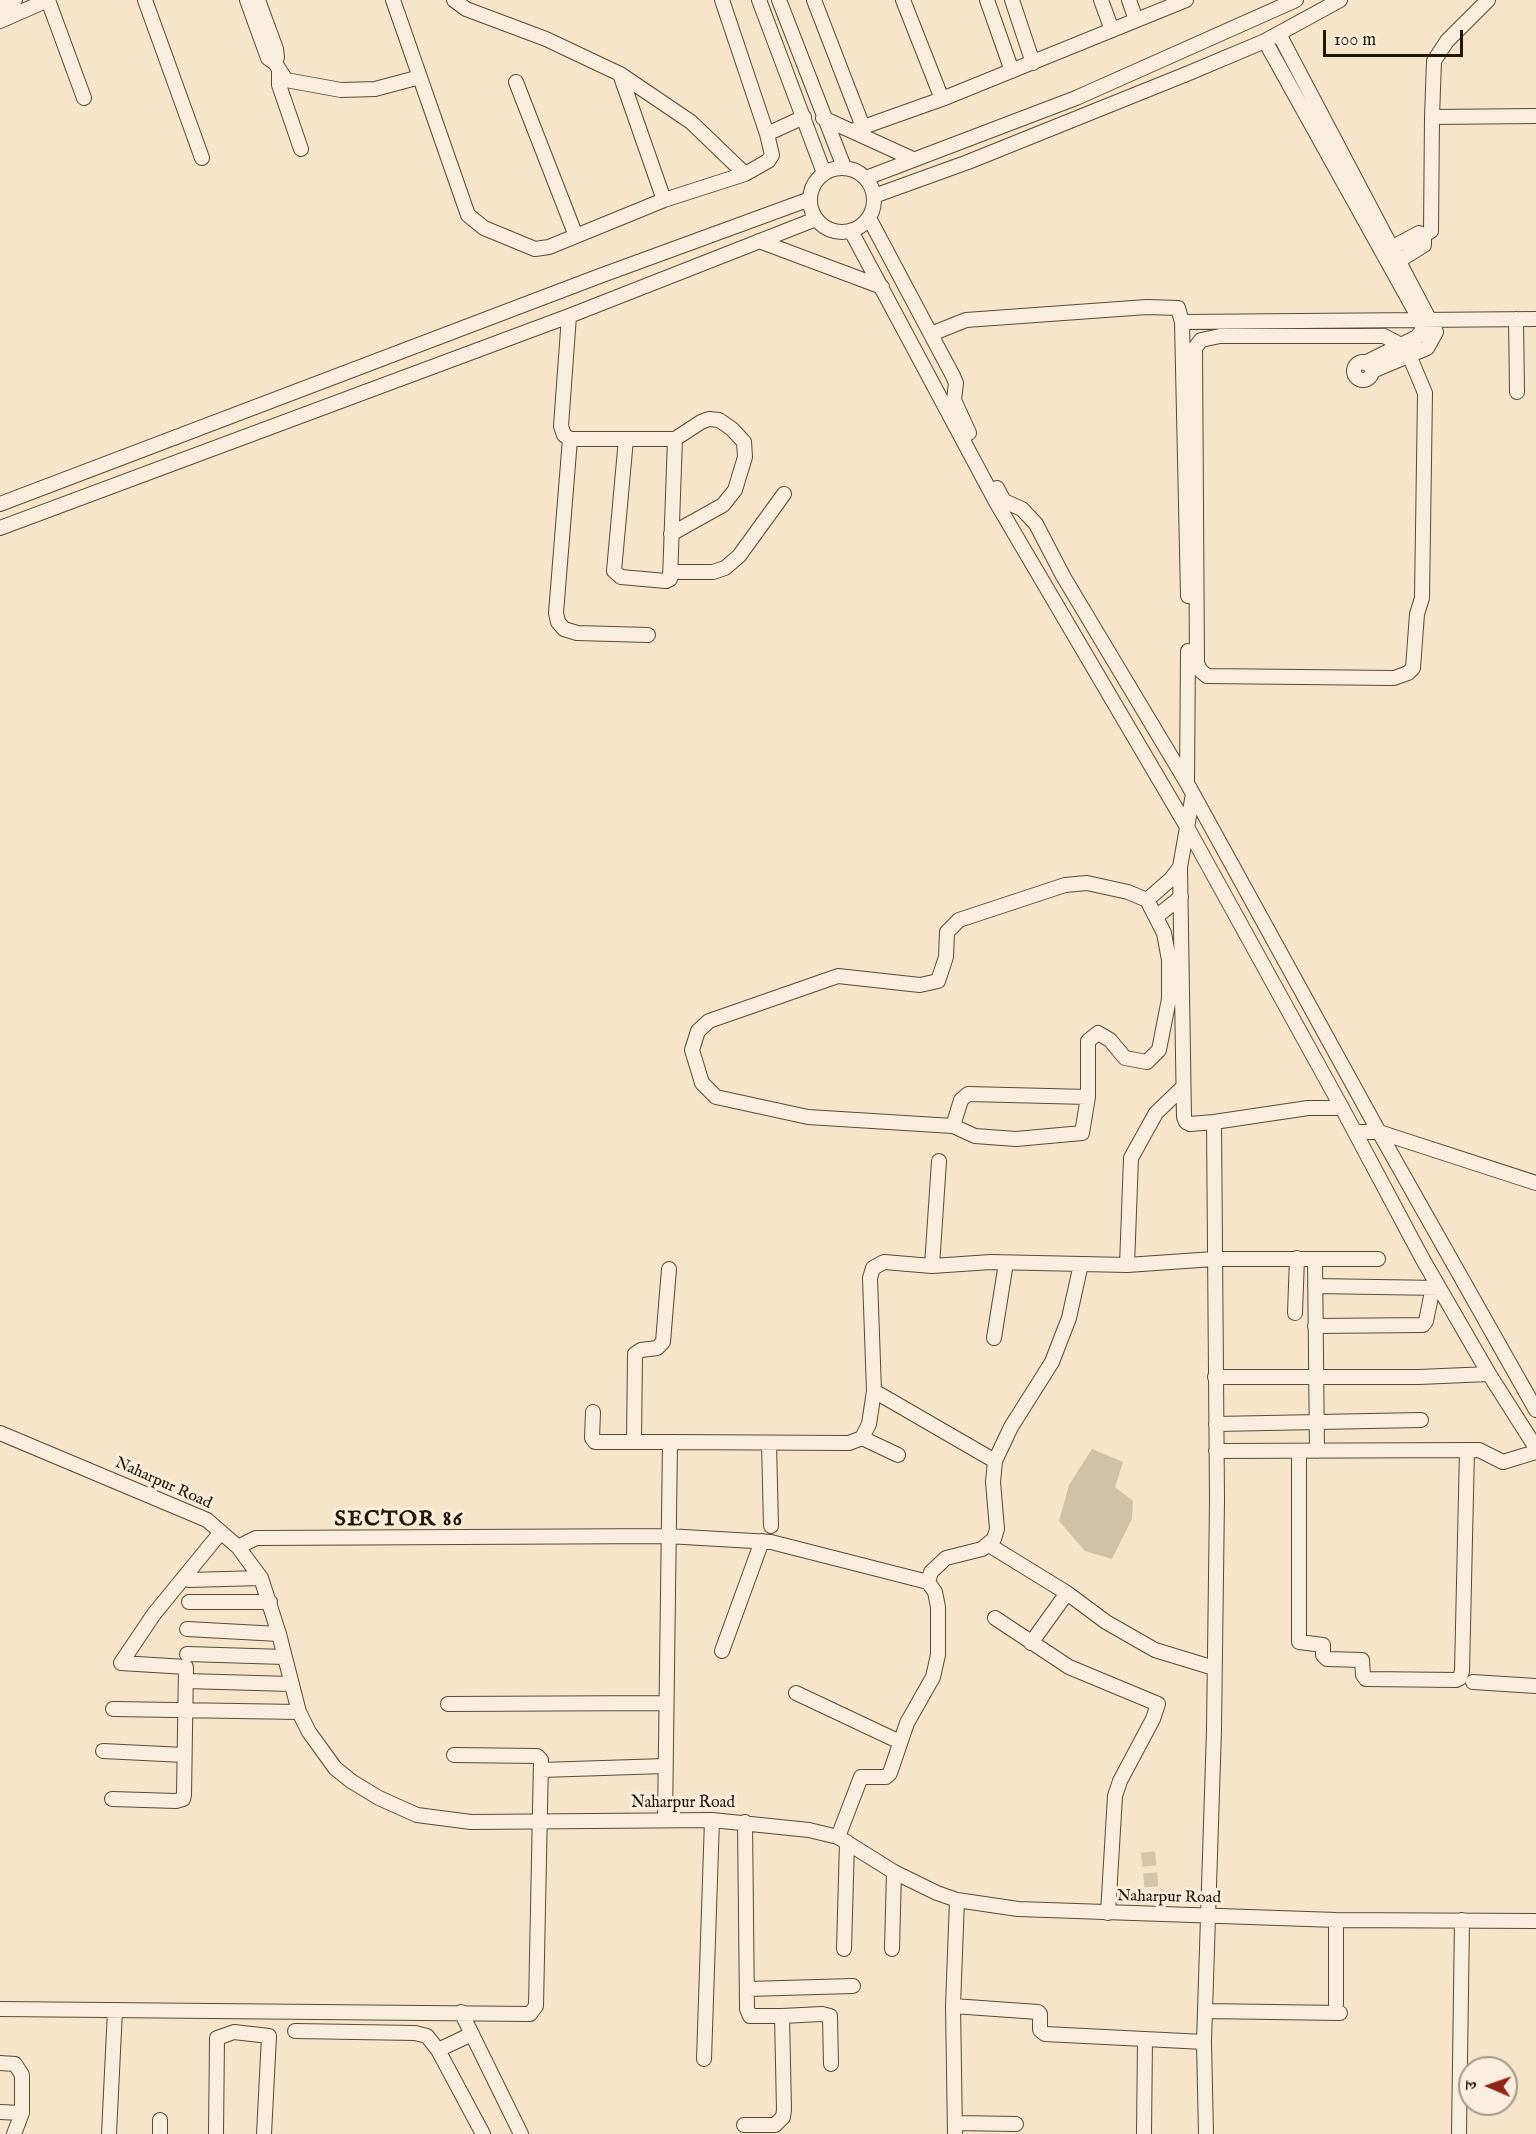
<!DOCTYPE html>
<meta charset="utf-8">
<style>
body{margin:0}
#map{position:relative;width:1536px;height:2134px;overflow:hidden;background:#f6e4cb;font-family:"IM FELL English","Noto Serif Devanagari",serif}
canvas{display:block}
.north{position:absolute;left:1458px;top:2056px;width:60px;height:60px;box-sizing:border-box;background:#f9eddd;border:2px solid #a39786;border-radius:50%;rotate:272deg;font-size:16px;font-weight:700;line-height:24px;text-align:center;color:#221604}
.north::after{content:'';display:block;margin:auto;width:21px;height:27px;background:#8f2418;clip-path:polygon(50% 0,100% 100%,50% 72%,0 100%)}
.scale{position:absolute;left:1323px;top:30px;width:140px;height:27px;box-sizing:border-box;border:3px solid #221604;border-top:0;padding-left:8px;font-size:18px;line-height:21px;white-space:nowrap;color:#221604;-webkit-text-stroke:4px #f9eddd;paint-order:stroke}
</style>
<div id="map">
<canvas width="1536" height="2134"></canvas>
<div class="north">उ</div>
<div class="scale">100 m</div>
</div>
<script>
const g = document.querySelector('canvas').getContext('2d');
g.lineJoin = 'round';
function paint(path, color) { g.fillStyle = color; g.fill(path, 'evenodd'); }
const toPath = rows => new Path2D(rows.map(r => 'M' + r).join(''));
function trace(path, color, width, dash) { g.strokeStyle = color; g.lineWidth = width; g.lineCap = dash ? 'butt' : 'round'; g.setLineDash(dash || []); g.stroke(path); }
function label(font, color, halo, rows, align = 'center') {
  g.font = font + ' "IM FELL English",serif'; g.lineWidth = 6; g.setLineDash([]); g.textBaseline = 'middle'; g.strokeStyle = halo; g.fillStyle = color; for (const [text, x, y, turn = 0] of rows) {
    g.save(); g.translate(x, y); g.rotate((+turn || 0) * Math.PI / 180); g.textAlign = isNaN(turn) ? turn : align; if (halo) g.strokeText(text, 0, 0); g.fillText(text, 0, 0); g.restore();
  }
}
const green = toPath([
 [1092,1449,1123,1462,1115,1487,1133,1501,1132,1519,1112,1559,1085,1551,1059,1521,1069,1485]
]);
const minorTunnel = toPath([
 [1148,1852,1153,1902]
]);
const minor = toPath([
 [48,0,84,98],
 [145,0,202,158],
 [247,0,268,58,275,63,277,57,276,49,258,0],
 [393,0,468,215,484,228,535,249,549,247,664,200,745,174,768,161,772,155,767,134,722,0],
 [454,0,466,9,546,39,620,74,691,122,745,174],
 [759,0,824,173],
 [779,0,844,167],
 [814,0,863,127],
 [903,0,942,99],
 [987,0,1012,71],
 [1012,0,1033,63],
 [1101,0,1112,30],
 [1129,0,1136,20],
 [0,6,15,0],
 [0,21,48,0],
 [1279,34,1436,332,1427,348,1372,371],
 [1265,41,1420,320,1423,329,1417,337,1365,363],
 [275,63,286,80,341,90,375,89,420,77],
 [279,72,279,85,301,149],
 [620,74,664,200],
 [516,82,576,236],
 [1432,117,1434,61,1447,41,1488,0],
 [823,118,913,159],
 [852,131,942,99,1186,0],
 [767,134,804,117],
 '810 200a32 32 0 1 1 64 0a32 32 0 1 1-64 0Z',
 [866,178,1076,98,1296,0],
 [874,196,968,162,1189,73,1265,41,1340,0],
 [869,218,953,376,956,383,954,400,969,433],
 [851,231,996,502,1187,827,1342,1108,1422,1258,1489,1374,1536,1448],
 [759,241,882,287],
 [1393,247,1419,233,1424,235,1431,231,1432,117,1536,116],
 [1400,260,1424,245,1424,235],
 [569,316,561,426,564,435,570,439,675,439,701,422,709,419,719,420,732,429,744,442,745,457,735,490,723,505,671,534],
 [1516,319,1517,392],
 [931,334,966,320,1147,307,1178,308,1182,322],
 [1220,336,1384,336,1401,345,1409,355,1425,393,1422,598,1417,614,1413,668,1408,673,1394,678,1207,676,1201,671,1197,664,1195,348,1201,340,1220,336],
 '1354 371a9 9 0 1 1 18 0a9 9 0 1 1-18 0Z',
 [570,439,556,613,558,622,564,629,577,633,648,635],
 [626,439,614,571,621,577,666,581,670,579,675,439],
 [997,488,1004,501,1022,509,1036,524,1063,576,1187,783,1379,1132,1536,1410],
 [0,504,597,277,810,199],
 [0,528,569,316,816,219],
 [670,572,713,572,725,568,739,556,784,494],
 [1188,596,1182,322,1536,319],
 [1187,782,1188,651],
 [1193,794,1180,867,1184,1117,1186,1122,1190,1124,1214,1122,1308,1108,1342,1108],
 [1087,883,1128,892,1147,900,1164,933,1169,960,1169,999,1159,1050,1147,1062,1125,1058,1110,1040,1098,1033,1088,1041,1088,1097,1082,1133,1016,1139,975,1136,953,1126,808,1117,716,1097,702,1083,692,1050,698,1031,709,1021,838,976,920,985,938,981,946,957,947,932,959,920,1065,885,1087,883],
 [1147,900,1171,879,1180,867],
 [1156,917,1181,897],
 [1183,1087,1156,1113,1131,1158,1127,1265,1214,1259,1378,1259],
 [953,1126,961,1100,968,1094,1088,1097],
 [1355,1132,1379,1132,1536,1183],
 [1315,1259,1317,1451],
 [932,1266,939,1161],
 [1315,1286,1439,1288],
 [1295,1313,1297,1258],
 [1315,1326,1423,1325,1426,1321,1433,1287],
 [994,1338,1006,1263],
 [1215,1377,1419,1377,1489,1374],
 [874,1391,995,1461],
 [593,1412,592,1438,595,1442,670,1442],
 [1216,1424,1421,1420],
 [0,1433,207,1520,238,1547,261,1578,279,1634,299,1712,309,1732,335,1768,351,1781,379,1798,417,1815,471,1822,712,1820,809,1830,838,1837,894,1872,937,1893,957,1900,1018,1909,1336,1920,1536,1921],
 [862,1438,898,1455],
 [634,1442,635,1354,641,1350,657,1348,663,1342,669,1269],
 [769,1443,771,1526],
 [1216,1451,1479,1450,1503,1462,1536,1452],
 [1299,1451,1299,1642,1323,1645,1323,1655,1327,1659,1362,1660,1363,1675,1366,1679,1456,1680,1460,1678,1462,1671,1467,1450],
 [989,1545,1067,1593,1106,1622,1155,1650,1214,1668],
 [238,1547,256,1538,667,1536,771,1542,928,1582,935,1592,938,1607,938,1655,933,1677,907,1723,890,1773,886,1777,861,1777,838,1837],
 [189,1580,261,1578],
 [928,1582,931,1572,946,1558,982,1549,994,1539,997,1529,993,1482,995,1461,1011,1427,1052,1362,1069,1318,1081,1264],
 [189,1602,270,1602],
 [995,1618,1069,1667,1158,1704,1153,1719,1120,1781,1115,1796,1108,1913],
 [187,1629,279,1634],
 [1031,1643,1067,1593],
 [722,1651,762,1541],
 [187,1654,285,1657],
 [121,1663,154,1614,221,1532],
 [186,1681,291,1684],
 [1473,1682,1536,1686],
 [796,1693,900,1742],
 [448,1704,665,1703],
 [113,1709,299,1712],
 [103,1751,184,1755],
 [541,1770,665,1766],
 [112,1799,176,1801,183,1799,184,1795,186,1667,121,1663],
 [665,1820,670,1442,849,1443,862,1438,869,1424,874,1391,870,1278,873,1268,884,1262,932,1266,991,1262,1127,1265],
 [844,1949,847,1842],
 [892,1949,894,1872],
 [747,1989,853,1986],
 [1336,2004,1336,1920],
 [953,2006,1038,2012,1040,2014,1040,2030,1045,2034,1204,2042],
 [0,2009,530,2014,536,2006,541,1760,537,1756,454,1755],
 [1205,2011,1340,2013],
 [461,2012,521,2134],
 [782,2016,822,2014,830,2016,831,2064],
 [295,2031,415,2033,427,2036,438,2050,472,2034],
 [438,2050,483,2134],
 [704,2059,712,1820],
 [0,2063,15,2064,22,2075,22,2113,14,2134],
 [0,2112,22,2113],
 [956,2123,1016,2124],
 [744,2125,775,2125,783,2117,784,2110,782,2016,750,2016,747,2009,745,1822],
 [109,2134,115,2010],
 [160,2134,160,2120],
 [216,2134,217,2038,234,2032,269,2036,264,2134],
 [955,2134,953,2006,957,1900],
 [1144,2134,1145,2039],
 [1206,2134,1204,2042,1214,1730,1217,1500,1214,1122],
 [1459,2134,1462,1920]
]);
const streetNames = [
 ["Naharpur Road",163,1484,24],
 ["Naharpur Road",683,1804],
 ["Naharpur Road",1169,1898,1]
];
const districtNames = [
 ["SECTOR 86",399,1520]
];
paint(green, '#d2c1a9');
trace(minorTunnel, '#d6c5ad', 14, [14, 7]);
trace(minor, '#574a36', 16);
trace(minor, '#f9eddd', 14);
label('16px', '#221604', '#f9eddd', streetNames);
g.letterSpacing = '1.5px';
label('bold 22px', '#221604', '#f9eddd', districtNames);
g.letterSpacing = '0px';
</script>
